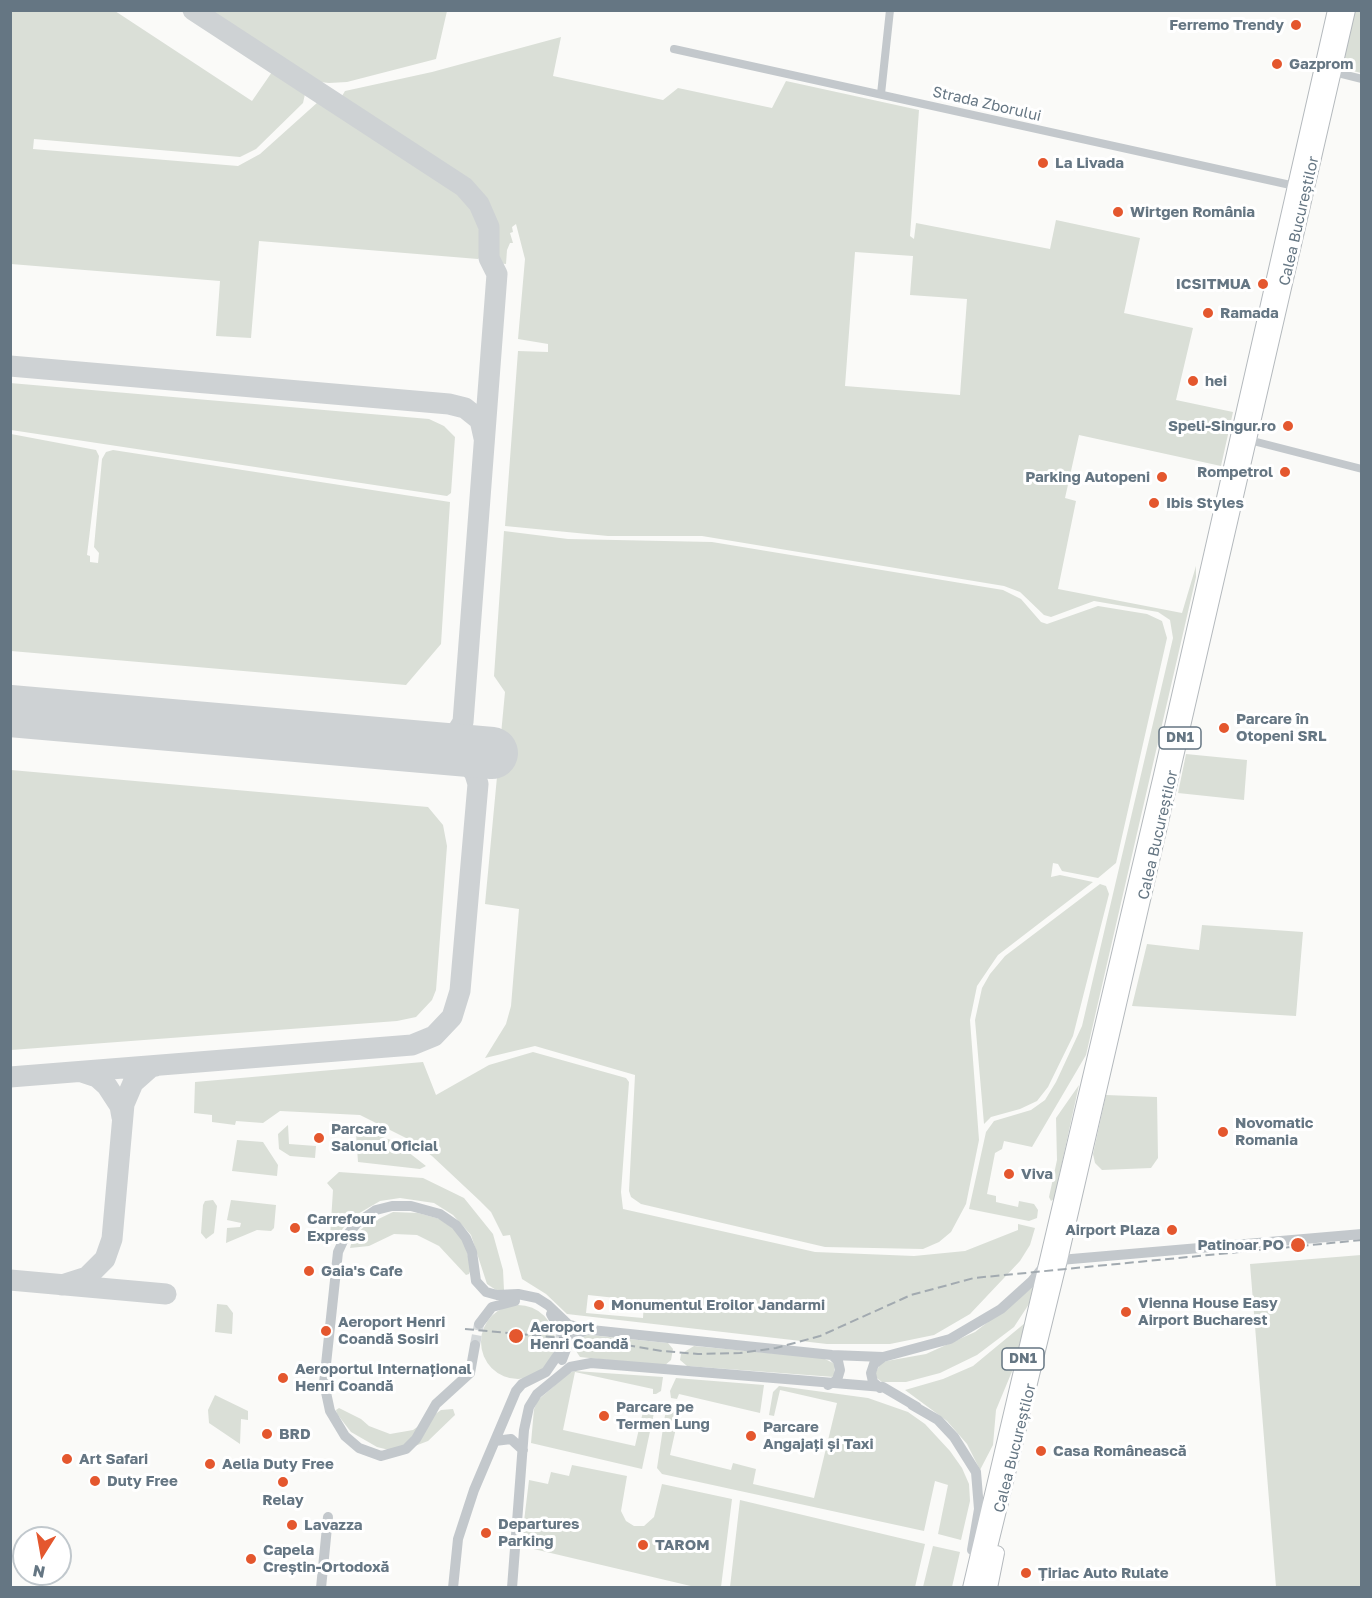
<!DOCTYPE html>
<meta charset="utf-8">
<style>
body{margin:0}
#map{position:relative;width:1372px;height:1598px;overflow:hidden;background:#fafaf8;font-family:"Golos Text",sans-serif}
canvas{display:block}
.frame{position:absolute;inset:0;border:12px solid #657683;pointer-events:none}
.north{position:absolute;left:12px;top:1526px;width:60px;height:60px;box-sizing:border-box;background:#fff;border:2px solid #c1c8cd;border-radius:50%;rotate:191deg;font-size:16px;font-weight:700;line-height:24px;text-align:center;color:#657683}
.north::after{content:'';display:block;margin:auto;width:21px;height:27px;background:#e4572e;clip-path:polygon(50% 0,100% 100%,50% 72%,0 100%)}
</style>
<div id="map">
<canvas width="1372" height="1598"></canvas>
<div class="frame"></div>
<div class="north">N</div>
</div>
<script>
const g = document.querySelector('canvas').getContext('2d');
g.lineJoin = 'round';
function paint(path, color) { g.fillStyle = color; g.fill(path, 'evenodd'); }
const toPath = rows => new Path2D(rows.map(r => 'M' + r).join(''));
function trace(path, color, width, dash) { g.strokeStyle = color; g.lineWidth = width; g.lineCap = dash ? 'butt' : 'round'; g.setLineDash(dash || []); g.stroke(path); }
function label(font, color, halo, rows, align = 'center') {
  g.font = font + ' "Golos Text",sans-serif'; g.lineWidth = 6; g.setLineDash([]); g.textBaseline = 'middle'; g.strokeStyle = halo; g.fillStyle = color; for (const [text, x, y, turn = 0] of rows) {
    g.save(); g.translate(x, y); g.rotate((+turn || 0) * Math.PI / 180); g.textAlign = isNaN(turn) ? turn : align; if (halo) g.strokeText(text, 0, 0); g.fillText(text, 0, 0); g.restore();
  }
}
const green = toPath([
 [10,11,115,11,252,101,272,72,305,94,303,103,256,149,240,157,34,139,33,149,238,166,260,154,318,102,381,143,384,139,468,196,476,207,486,229,487,244,483,255,478,259,259,241,251,338,216,336,220,281,11,264],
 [211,11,447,11,436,59,347,82,329,83,320,82],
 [1355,11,1361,11,1361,73,1341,68],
 [561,37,553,76,663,100,678,88,772,108,786,81,919,110,910,236,914,239,916,223,1050,249,1056,220,1140,238,1124,313,1193,328,1176,400,1233,412,1221,466,1079,435,1065,498,1076,501,1058,589,1182,613,1196,566,1196,577,1086,1055,1032,1147,1004,1141,1002,1149,995,1153,987,1194,996,1196,996,1202,1018,1207,1019,1201,1034,1204,1038,1210,1037,1218,1029,1221,969,1209,986,1132,994,1121,1031,1110,1045,1100,1056,1082,1082,1026,1173,638,1170,620,1158,612,1094,601,1051,617,1044,615,1020,592,1004,586,702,536,608,536,505,526,518,351,548,352,548,344,518,339,525,259,516,224,512,227,513,232,510,233,513,243,510,243,507,250,506,264,497,263,493,256,494,239,491,221,473,191,388,133,390,129,342,96,345,91,432,72],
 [855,252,913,256,910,295,967,299,960,395,845,386],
 [10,383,429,419,444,426,455,437,451,493,447,496,11,430],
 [11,434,96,450,99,456,87,555,90,556,90,562,98,563,99,553,94,547,102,459,106,452,113,450,450,502,441,644,406,685,11,651],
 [504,531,568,539,712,542,1003,590,1021,599,1041,622,1047,624,1098,606,1147,614,1162,621,1167,638,1116,863,1098,878,1062,871,1058,864,1053,863,1051,877,1060,875,1093,882,998,955,977,986,970,1020,979,1140,966,1204,951,1232,939,1242,923,1249,825,1247,641,1204,631,1197,629,1191,635,1075,535,1046,485,1058,506,1024,511,1006,519,909,485,904,505,692,494,676],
 [1186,754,1247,760,1244,800,1178,793],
 [11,770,428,807,443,825,447,846,436,990,432,1000,416,1017,397,1021,11,1050],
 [1100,884,1106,886,1109,894,1073,1036,1048,1087,1037,1101,1020,1109,991,1117,984,1124,975,1020,982,988,990,974,1005,956],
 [1202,925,1303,932,1296,1016,1132,1006,1147,944,1199,950],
 [533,1052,626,1078,629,1082,621,1192,623,1209,815,1252,914,1256,965,1251,1018,1230,1018,1224,1035,1228,1030,1245,1020,1261,970,1314,934,1335,890,1344,827,1344,567,1314,546,1294,522,1279,510,1235,503,1236,491,1212,480,1201,432,1156,410,1140,360,1115,280,1111,263,1123,236,1121,235,1125,212,1122,212,1115,194,1113,195,1082,423,1062,436,1095,489,1065],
 [588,1295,644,1301,643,1318,586,1313],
 [1079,1085,1054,1199,1051,1201,1049,1197,1057,1160,1056,1118],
 [1106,1095,1157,1097,1158,1158,1151,1168,1102,1170,1095,1163,1093,1154],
 [288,1125,289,1144,316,1146,315,1158,290,1156,279,1149,278,1134],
 [361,1130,394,1141,426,1166,420,1169,358,1162,356,1134],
 [237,1140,263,1142,278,1165,277,1176,232,1171],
 [339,1172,423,1178,464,1198,493,1234,503,1270,504,1290,496,1290,487,1284,471,1235,453,1215,434,1203,400,1198,380,1201,351,1218,334,1240,330,1237,333,1190,327,1183],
 [213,1200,217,1206,214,1233,206,1239,201,1233,203,1205,205,1201],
 [231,1200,276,1205,274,1228,271,1231,257,1230,226,1243,227,1228,240,1227,241,1223,227,1220],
 [393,1212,418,1213,440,1219,454,1229,465,1244,471,1269,469,1274,466,1275,439,1246,417,1235,394,1234,369,1246,350,1248,353,1237,366,1225],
 [1361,1255,1361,1587,1276,1587,1250,1264],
 [1033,1287,1029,1304,1014,1327,977,1355,940,1373,906,1382,882,1382,874,1376,881,1362,926,1354,975,1332],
 [217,1304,227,1305,233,1313,232,1334,215,1332],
 '481 1342a37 37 0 1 1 74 0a37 37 0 1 1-74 0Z',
 [1025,1323,1013,1369,996,1410,993,1445,980,1470,967,1444,947,1421,905,1390,943,1379,973,1366],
 [579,1334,668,1343,673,1349,671,1360,664,1366,580,1357,574,1348,575,1339],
 [694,1346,823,1358,835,1364,834,1377,687,1366,680,1360,681,1354],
 [575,1371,663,1377,661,1391,656,1394,653,1394,653,1389,575,1372,563,1430,635,1446,645,1403,655,1408,642,1469,531,1443,534,1409,538,1400,569,1373],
 [676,1378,764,1385,760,1413,679,1394,677,1399,671,1398,670,1391],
 [779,1386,868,1398,908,1412,925,1424,950,1451,962,1468,969,1484,970,1501,961,1540,938,1534,948,1485,935,1481,924,1531,662,1474,657,1468,665,1415,673,1410,680,1410,670,1455,731,1470,733,1463,756,1469,753,1484,814,1498,837,1403,780,1390,774,1416,769,1415,773,1392],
 [215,1395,248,1411,248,1420,241,1419,240,1444,209,1423,208,1410],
 [339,1408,361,1419,369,1426,390,1434,413,1430,441,1410,453,1409,455,1415,428,1441,407,1449,389,1450,377,1447,351,1432,337,1414,336,1410],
 [572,1465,627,1476,621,1511,626,1521,634,1526,644,1526,654,1517,662,1484,732,1499,721,1587,695,1587,521,1546,529,1480,548,1484,551,1472,569,1476],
 [740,1500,925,1544,915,1587,730,1587],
 [933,1546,960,1552,952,1587,923,1587]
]);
const taxiway = toPath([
 [193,10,464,187,479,204,489,227,489,258,497,274,463,722,451,741,433,748],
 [10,366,449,404,465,408,480,420,484,438],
 [82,1072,97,1077,107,1086,120,1106,122,1117],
 [10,1077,412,1045,434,1036,452,1017,460,991,478,784,475,774,463,756,433,748],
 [10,1280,166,1294],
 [62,1285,87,1277,105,1259,112,1239,124,1104,133,1083,151,1067,156,1066]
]);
const runway = toPath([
 [10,711,492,753]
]);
const tertiaryTunnel = toPath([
 [475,1345,479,1324],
 [559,1353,561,1332]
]);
const minor = toPath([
 [674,49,1295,186],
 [1334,72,1362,79],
 [881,94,890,10],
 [1249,440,1362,469]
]);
const tertiary = toPath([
 [1060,1260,1362,1234],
 [551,1314,561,1332],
 [479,1324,492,1307,515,1301],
 [475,1345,470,1373,436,1404,416,1439,406,1449,381,1456,359,1448,345,1436,330,1411,324,1383,338,1252,344,1239,357,1223,376,1210,392,1206,411,1206,440,1214,456,1225,466,1238,472,1252,476,1281,486,1292,497,1295,518,1294,537,1298,548,1305,569,1325,591,1330,832,1355,883,1357,950,1339,1001,1309,1032,1281,1045,1265],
 [562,1360,571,1336,584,1331],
 [828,1385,837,1380,840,1370,838,1361,832,1355],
 [880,1388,873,1382,871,1373,874,1364,883,1357],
 [912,1405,938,1420,954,1437,976,1472,979,1509,972,1550],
 [495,1441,511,1439,523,1450],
 [321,1588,328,1517],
 [453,1588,458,1539,474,1490,516,1391,522,1384,546,1372,559,1353],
 [512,1588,524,1430,529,1407,537,1394,570,1367,591,1363,883,1387,917,1407]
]);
const trunk = toPath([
 [970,1588,1161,775,1335,10],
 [980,1588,1060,1260,1348,10],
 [990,1588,997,1553]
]);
const rail = toPath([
 [465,1329,615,1343,662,1351,698,1354,740,1353,776,1348,820,1336,911,1295,974,1278,1362,1240]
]);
const markers = [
 [1296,25,6,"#e4572e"],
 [1277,64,6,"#e4572e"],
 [1043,163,6,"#e4572e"],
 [1118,212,6,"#e4572e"],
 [1263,284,6,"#e4572e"],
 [1208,313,6,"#e4572e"],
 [1193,381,6,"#e4572e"],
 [1288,426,6,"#e4572e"],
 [1285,472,6,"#e4572e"],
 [1162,477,6,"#e4572e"],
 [1154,503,6,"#e4572e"],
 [1224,728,6,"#e4572e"],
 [1223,1132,6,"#e4572e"],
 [319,1138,6,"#e4572e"],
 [1009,1174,6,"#e4572e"],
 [295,1228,6,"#e4572e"],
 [1172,1230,6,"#e4572e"],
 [1298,1245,8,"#e4572e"],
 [309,1271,6,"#e4572e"],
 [599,1305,6,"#e4572e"],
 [1126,1312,6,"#e4572e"],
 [326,1331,6,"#e4572e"],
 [516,1336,8,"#e4572e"],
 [283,1378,6,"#e4572e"],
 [604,1416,6,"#e4572e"],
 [267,1434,6,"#e4572e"],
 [751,1436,6,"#e4572e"],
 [1041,1451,6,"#e4572e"],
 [67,1459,6,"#e4572e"],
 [210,1464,6,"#e4572e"],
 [95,1481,6,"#e4572e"],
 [283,1482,6,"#e4572e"],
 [292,1525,6,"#e4572e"],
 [486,1533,6,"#e4572e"],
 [643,1545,6,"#e4572e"],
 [251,1559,6,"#e4572e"],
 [1026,1573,6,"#e4572e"]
];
const shields = [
 [1180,738,42],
 [1023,1359,42]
];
const shieldNames = [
 ["DN1",1180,738],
 ["DN1",1023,1359]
];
const poiNames = [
 ["Ferremo Trendy",1284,25,"right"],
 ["Gazprom",1289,64],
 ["La Livada",1055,163],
 ["Wirtgen România",1130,212],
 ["ICSITMUA",1251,284,"right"],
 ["Ramada",1220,313],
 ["hei",1205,381],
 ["Speli-Singur.ro",1276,426,"right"],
 ["Rompetrol",1273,472,"right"],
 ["Parking Autopeni",1150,477,"right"],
 ["Ibis Styles",1166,503],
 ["Parcare în",1236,719],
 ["Otopeni SRL",1236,736],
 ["Novomatic",1235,1123],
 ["Romania",1235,1140],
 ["Parcare",331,1129],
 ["Salonul Oficial",331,1146],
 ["Viva",1021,1174],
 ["Carrefour",307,1219],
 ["Express",307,1236],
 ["Airport Plaza",1160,1230,"right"],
 ["Patinoar PO",1284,1245,"right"],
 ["Gaia's Cafe",321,1271],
 ["Vienna House Easy",1138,1303],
 ["Airport Bucharest",1138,1320],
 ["Monumentul Eroilor Jandarmi",611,1305],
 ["Aeroport Henri",338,1322],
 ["Coandă Sosiri",338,1339],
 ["Aeroport",530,1327],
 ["Henri Coandă",530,1344],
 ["Aeroportul Internațional",295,1369],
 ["Henri Coandă",295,1386],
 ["Parcare pe",616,1407],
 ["Termen Lung",616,1424],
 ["Parcare",763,1427],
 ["Angajați și Taxi",763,1444],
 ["BRD",279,1434],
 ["Casa Românească",1053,1451],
 ["Art Safari",79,1459],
 ["Aelia Duty Free",222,1464],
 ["Duty Free",107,1481],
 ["Relay",283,1500,"center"],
 ["Departures",498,1524],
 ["Parking",498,1541],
 ["Lavazza",304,1525],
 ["TAROM",655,1545],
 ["Capela",263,1550],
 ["Creștin-Ortodoxă",263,1567],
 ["Țiriac Auto Rulate",1038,1573]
];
const streetNames = [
 ["Strada Zborului",987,104,13],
 ["Calea Bucureștilor",1299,221,-77],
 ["Calea Bucureștilor",1158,835,-77],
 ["Calea Bucureștilor",1015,1448,-76]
];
paint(green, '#dadfd7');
trace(taxiway, '#ced2d4', 21);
trace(runway, '#ced2d4', 52);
trace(tertiaryTunnel, '#d5d9db', 10, [10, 5]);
trace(trunk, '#b4b9bd', 16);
trace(minor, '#c3c8cc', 8);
trace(tertiary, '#c3c8cc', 10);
trace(trunk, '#fff', 14);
trace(rail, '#a2aab0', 2, [9, 4.5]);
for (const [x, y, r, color] of markers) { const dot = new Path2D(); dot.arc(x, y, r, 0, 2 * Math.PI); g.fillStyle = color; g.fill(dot); trace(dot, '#fff', 2); }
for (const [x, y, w] of shields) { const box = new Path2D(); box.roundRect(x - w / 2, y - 11, w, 22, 4.5); g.fillStyle = '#fff'; g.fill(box); trace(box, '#657683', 1.5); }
label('bold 14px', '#657683', null, shieldNames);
label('bold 15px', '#657683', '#fff', poiNames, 'left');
label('15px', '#657683', '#fff', streetNames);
</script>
